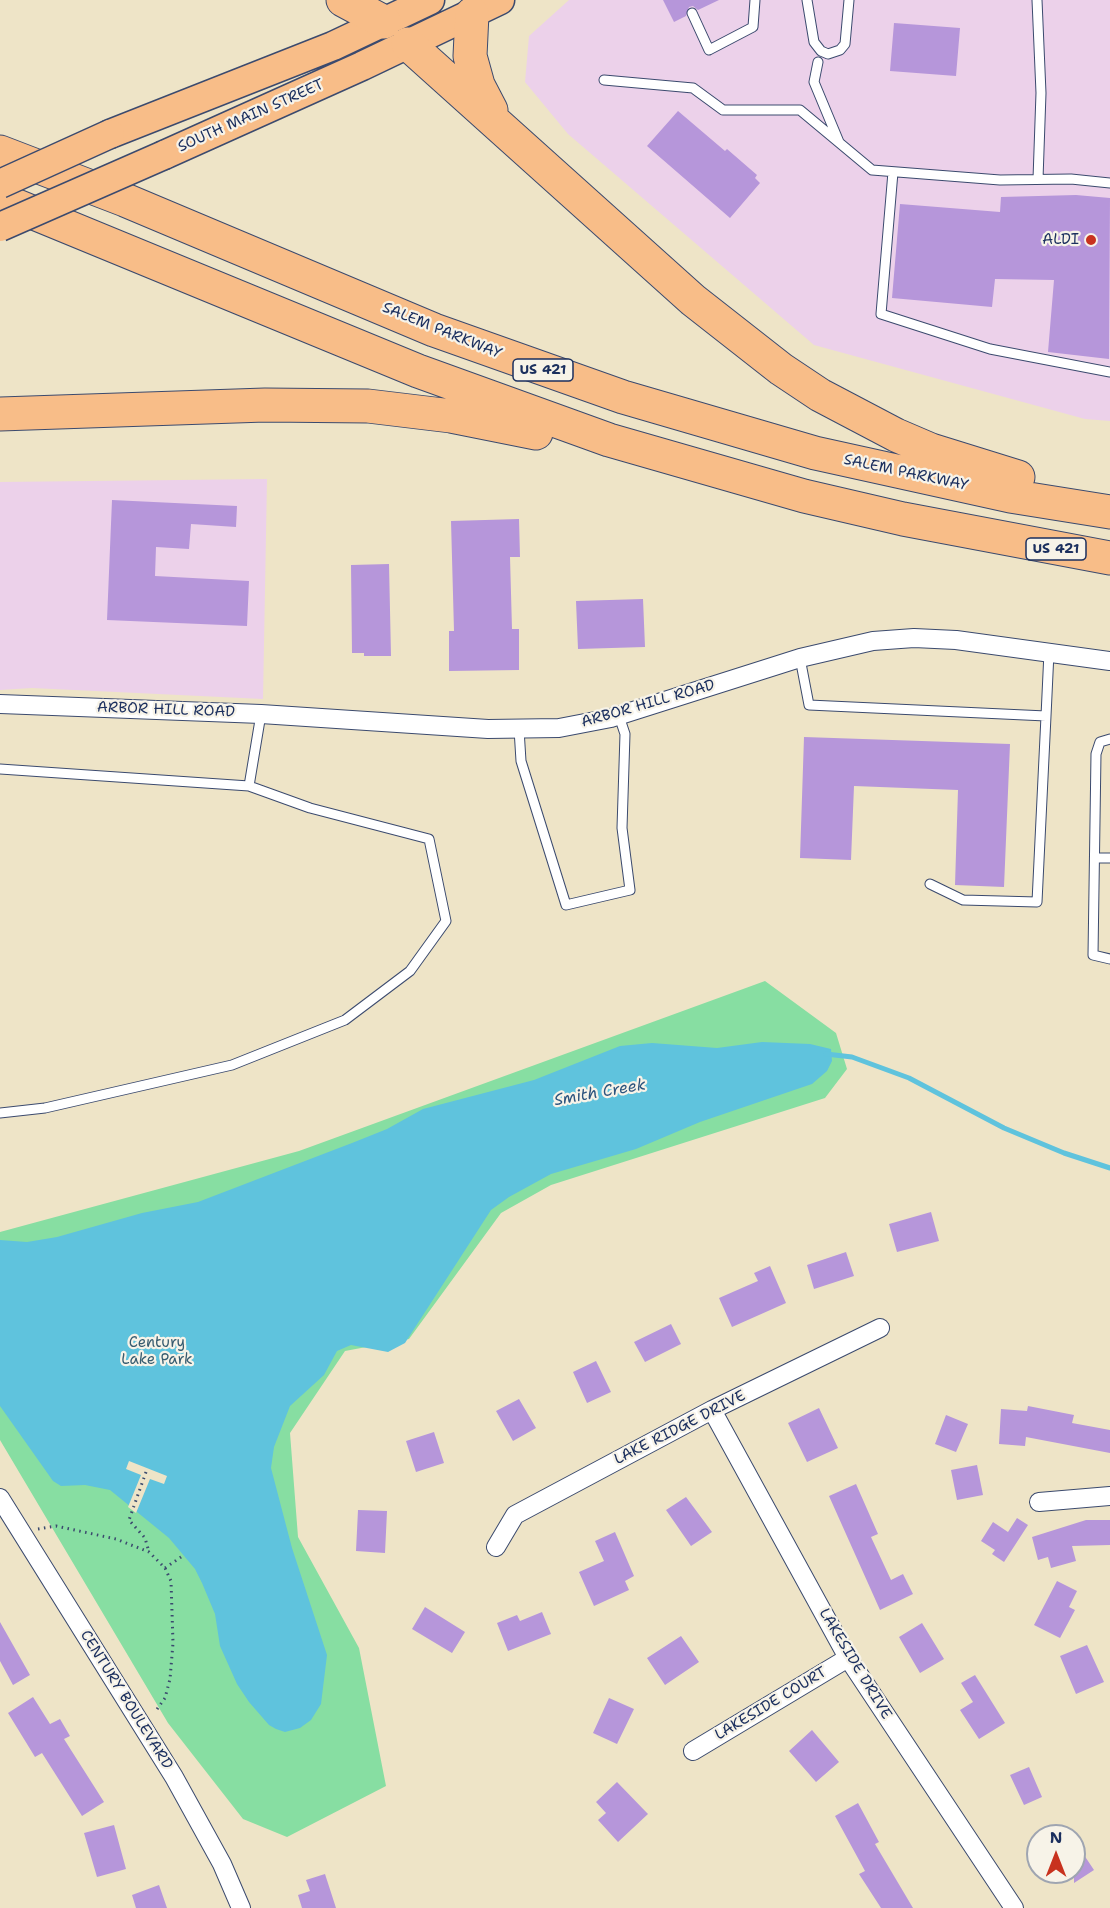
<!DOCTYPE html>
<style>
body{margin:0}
#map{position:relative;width:1110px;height:1908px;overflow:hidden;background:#eee4c7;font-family:"Shantell Sans",sans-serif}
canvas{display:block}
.north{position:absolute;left:1026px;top:1824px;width:60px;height:60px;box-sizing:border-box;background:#f7f3e8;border:2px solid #9fa5b1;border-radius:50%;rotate:0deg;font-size:16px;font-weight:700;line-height:24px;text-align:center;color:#1b2f5e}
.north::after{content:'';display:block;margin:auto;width:21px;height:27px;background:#c8321e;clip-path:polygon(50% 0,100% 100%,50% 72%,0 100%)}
</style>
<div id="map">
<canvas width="1110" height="1908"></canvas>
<div class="north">N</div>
</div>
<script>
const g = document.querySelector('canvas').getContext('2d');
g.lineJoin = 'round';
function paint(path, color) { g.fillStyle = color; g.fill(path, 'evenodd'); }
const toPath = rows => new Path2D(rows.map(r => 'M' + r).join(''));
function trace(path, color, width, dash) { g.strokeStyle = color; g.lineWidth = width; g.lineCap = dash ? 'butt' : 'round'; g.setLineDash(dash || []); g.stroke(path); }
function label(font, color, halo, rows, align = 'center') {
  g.font = font + ' "Shantell Sans",sans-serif'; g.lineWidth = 4.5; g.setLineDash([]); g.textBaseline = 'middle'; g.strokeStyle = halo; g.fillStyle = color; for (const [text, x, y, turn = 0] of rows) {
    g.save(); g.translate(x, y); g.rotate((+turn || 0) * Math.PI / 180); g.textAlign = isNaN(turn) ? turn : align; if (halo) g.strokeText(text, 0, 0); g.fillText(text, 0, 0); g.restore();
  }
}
const built = toPath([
 [569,0,1110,0,1110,421,1085,419,814,345,568,134,525,82,529,36],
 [267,479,263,699,32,688,0,690,0,482]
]);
const green = toPath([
 [765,981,836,1033,847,1069,825,1098,551,1185,501,1213,409,1339,345,1351,290,1433,298,1537,359,1648,386,1786,287,1837,243,1819,168,1723,0,1440,0,1232,299,1151]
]);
const water = toPath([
 [762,1042,810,1044,831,1049,832,1061,827,1071,812,1084,700,1122,636,1149,551,1174,509,1197,491,1210,405,1343,388,1352,351,1345,337,1351,324,1375,290,1406,274,1447,271,1468,292,1548,327,1655,321,1704,311,1720,300,1728,285,1732,276,1729,269,1725,249,1702,237,1684,220,1646,215,1614,202,1583,195,1569,169,1538,110,1490,85,1485,61,1486,53,1481,0,1406,0,1240,27,1242,57,1237,142,1213,198,1202,352,1143,387,1129,423,1109,534,1080,620,1046,652,1043,717,1048]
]);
const pier = toPath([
 [129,1461,167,1476,164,1484,150,1479,136,1513,128,1507,141,1475,126,1469]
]);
const stream = toPath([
 [826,1054,852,1057,909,1078,1004,1128,1064,1153,1110,1168]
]);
const building = toPath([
 [663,0,719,0,698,10,693,6,689,7,686,16,674,22],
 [894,23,960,28,956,76,890,71],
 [678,111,725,151,727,149,757,175,755,178,760,183,730,218,647,146],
 [1076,195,1110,198,1109,359,1048,352,1054,280,995,279,992,307,892,298,900,204,1000,212,1001,197],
 [112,500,237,506,236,527,191,524,189,549,156,547,155,576,249,581,247,626,107,620],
 [519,519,520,557,510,557,512,629,519,629,519,670,449,671,449,631,454,631,451,521],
 [389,564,391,656,364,656,364,653,352,653,351,565],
 [643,599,645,647,578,649,576,601],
 [804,737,1010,744,1004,887,955,885,958,790,854,786,851,860,800,858],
 [931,1212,939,1241,897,1252,889,1224],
 [846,1252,854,1276,814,1289,807,1265],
 [770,1266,786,1303,732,1327,719,1298,758,1281,754,1273],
 [671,1324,681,1344,645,1362,634,1342],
 [596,1361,611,1392,587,1403,573,1372],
 [519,1399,536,1428,513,1441,496,1411],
 [1028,1406,1074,1415,1072,1423,1110,1430,1110,1453,1026,1437,1025,1446,999,1444,1001,1409,1027,1411],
 [819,1408,838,1448,807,1462,788,1423],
 [946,1415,968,1424,956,1452,935,1444],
 [434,1432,444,1463,416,1472,406,1441],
 [977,1465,983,1495,957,1500,951,1470],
 [856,1484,878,1534,871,1537,891,1580,903,1574,913,1594,880,1610,829,1496],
 [686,1497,712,1532,691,1546,666,1510],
 [358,1510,387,1511,385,1553,356,1551],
 [1017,1518,1028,1525,1004,1562,992,1554,995,1550,981,1541,993,1522,1008,1532],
 [1086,1520,1110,1520,1110,1545,1072,1546,1076,1561,1051,1568,1048,1557,1038,1560,1032,1537],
 [615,1532,634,1576,625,1581,629,1590,594,1606,579,1572,604,1561,595,1541],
 [1057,1581,1077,1591,1069,1607,1075,1610,1060,1638,1034,1625],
 [425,1607,465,1632,452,1653,412,1629],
 [542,1612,551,1634,508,1651,497,1623,517,1615,520,1621],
 [0,1622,30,1675,13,1685,0,1661],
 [922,1623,944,1659,920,1673,899,1637],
 [681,1636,699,1662,665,1685,647,1658],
 [1087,1645,1104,1682,1076,1694,1060,1656],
 [975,1675,1005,1723,979,1739,960,1710,973,1702,961,1683],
 [33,1697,50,1724,60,1719,70,1736,64,1739,104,1802,82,1816,42,1753,35,1757,8,1713],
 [609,1698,634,1709,617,1744,593,1733],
 [812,1730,839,1762,816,1782,789,1751],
 [1029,1767,1042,1797,1024,1805,1010,1775],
 [617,1782,648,1814,618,1842,598,1820,606,1813,596,1802],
 [858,1803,879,1842,875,1844,913,1908,881,1908,859,1874,865,1871,835,1816],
 [114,1825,126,1869,97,1877,84,1833],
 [1074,1840,1094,1870,1074,1883],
 [325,1874,336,1908,302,1908,298,1895,310,1891,306,1880],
 [159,1885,167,1908,136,1908,132,1895]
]);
const path = toPath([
 [146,1472,129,1520,145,1538,149,1552],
 [38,1529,56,1526,116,1539,149,1552,165,1568,171,1581,173,1643,170,1679,165,1698,155,1712],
 [165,1568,184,1555]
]);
const service = toPath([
 [807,0,814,42,821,51,828,54,840,50,845,44,849,0],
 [1037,0,1041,93,1038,179],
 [692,13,709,50,753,27,755,0],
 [818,62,814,82,839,142],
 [604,80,693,88,723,110,800,110,872,170,1000,180,1071,179,1110,183],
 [893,172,881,314,990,349,1110,372],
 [800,658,809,705,1046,716,1049,652],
 [519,729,521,761,566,905,630,890,622,828,625,734,619,716],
 [1110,739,1100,742,1096,754,1093,955,1110,959],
 [0,769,249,786,310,808,429,839,446,921,410,971,345,1020,232,1065,45,1108,0,1113],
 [249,786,261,714],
 [1095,858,1110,858],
 [930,884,963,900,1037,902,1046,716]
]);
const minor = toPath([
 [0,704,261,714,488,729,559,728,611,718,800,658,873,641,914,638,956,640,1110,661],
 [712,1410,848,1658,1014,1908],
 [0,1498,174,1777,222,1864,241,1908],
 [1039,1502,1110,1496],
 [496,1547,515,1515,712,1410,880,1328],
 [693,1751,848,1658]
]);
const primary = toPath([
 [110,134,333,46,430,0],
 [164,155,362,66,500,0]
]);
const motorway = toPath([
 [343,0,384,22],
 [472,14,470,56,478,85,491,110],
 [408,44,693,300,781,369,820,395,896,435,931,450,1018,477],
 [0,152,125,200,434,330,623,397,815,453,1010,496,1110,512],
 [0,199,418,371,609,440,804,496,903,519,1110,558],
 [0,414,265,405,368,406,451,416,536,433]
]);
const primaryBridge = toPath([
 [0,184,110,134],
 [0,227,164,155]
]);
const markers = [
 [1091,240,6,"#c8321e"]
];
const shields = [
 [543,370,60],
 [1056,549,60]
];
const shieldNames = [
 ["US 421",543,370],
 ["US 421",1056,549]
];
const streetNames = [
 ["SOUTH MAIN STREET",251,116,-24],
 ["SALEM PARKWAY",442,331,22],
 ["SALEM PARKWAY",906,473,12],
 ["ARBOR HILL ROAD",648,704,-16],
 ["ARBOR HILL ROAD",166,710,2],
 ["LAKE RIDGE DRIVE",680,1428,-27],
 ["LAKESIDE DRIVE",855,1664,59],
 ["CENTURY BOULEVARD",126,1700,58],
 ["LAKESIDE COURT",771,1704,-31]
];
const poiNames = [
 ["ALDI",1079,240]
];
const parkNames = [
 ["Century",157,1343],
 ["Lake Park",157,1360]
];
const waterNames = [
 ["Smith Creek",600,1093,-10]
];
paint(built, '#ecd1ea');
paint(green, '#87dea2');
paint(water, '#5fc3dd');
paint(pier, '#eee4c7');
trace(stream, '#5fc3dd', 5);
paint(building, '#b696da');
trace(service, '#3b4a6e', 11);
trace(minor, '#3b4a6e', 20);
trace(primary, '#3b4a6e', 31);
trace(motorway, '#3b4a6e', 35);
trace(path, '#3b4a6e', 3, [1.5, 4.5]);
trace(service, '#fff', 9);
trace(minor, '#fff', 18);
trace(primary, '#f8bd88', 28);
trace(motorway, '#f8bd88', 33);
trace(primaryBridge, '#3b4a6e', 31, []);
trace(primaryBridge, '#f8bd88', 28);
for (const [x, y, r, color] of markers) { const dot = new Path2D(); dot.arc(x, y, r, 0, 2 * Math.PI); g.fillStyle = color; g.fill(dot); trace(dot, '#f7f3e8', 2); }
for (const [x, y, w] of shields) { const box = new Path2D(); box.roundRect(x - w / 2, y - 11, w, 22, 4.5); g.fillStyle = '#f7f3e8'; g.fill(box); trace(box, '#1b2f5e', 1.5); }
label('bold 14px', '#1b2f5e', null, shieldNames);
label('15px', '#1b2f5e', '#f7f3e8', streetNames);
label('15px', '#1b2f5e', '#f7f3e8', poiNames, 'right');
label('15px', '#365b6f', '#f7f3e8', parkNames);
label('italic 16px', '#2c547e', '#f7f3e8', waterNames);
</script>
